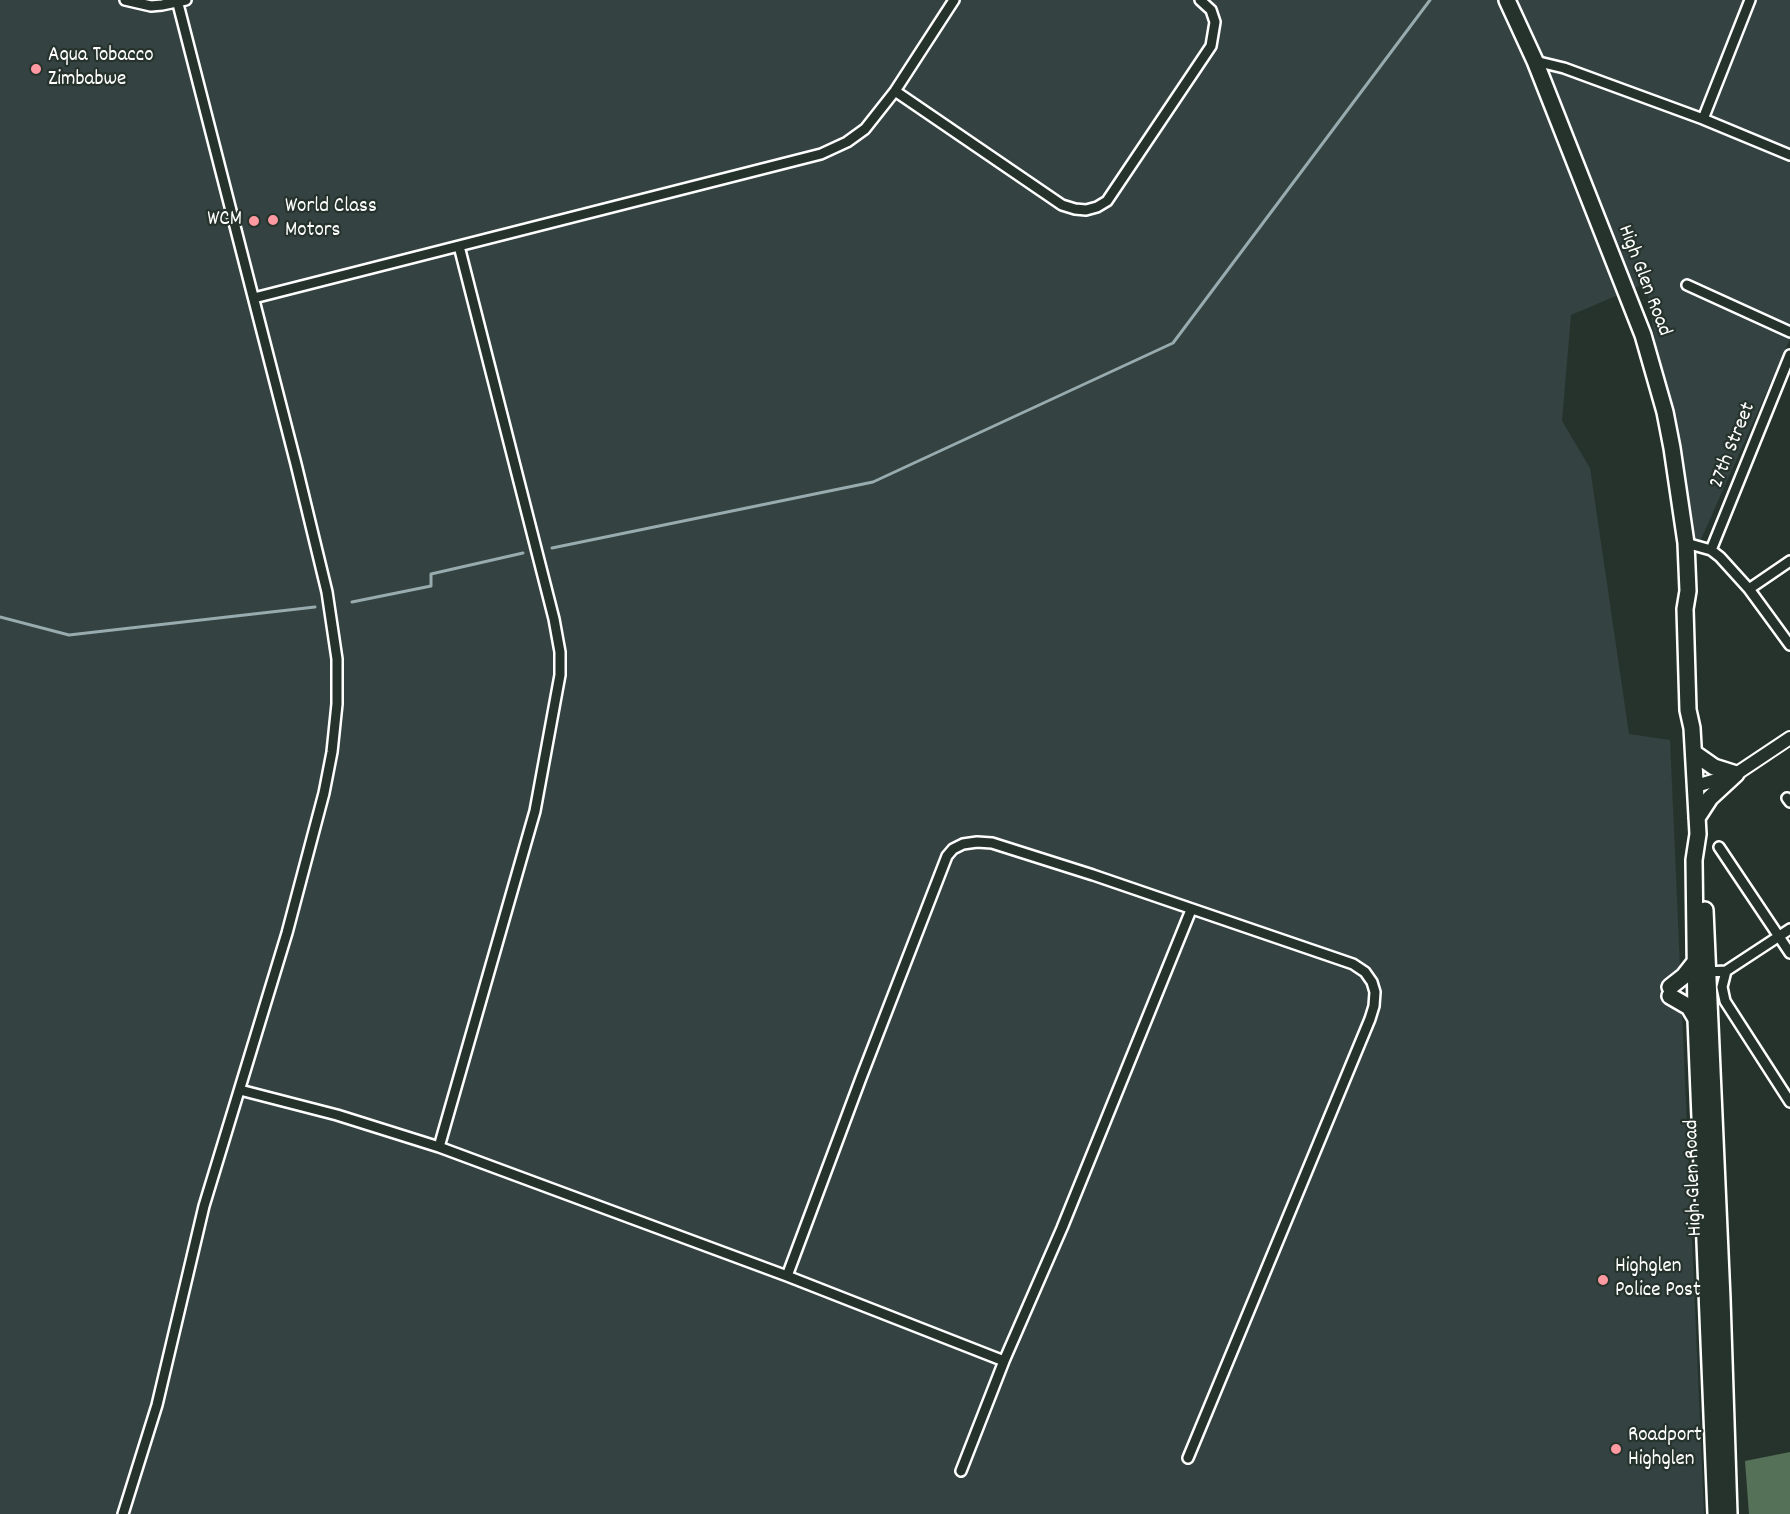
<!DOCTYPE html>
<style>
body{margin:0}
canvas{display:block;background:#26332d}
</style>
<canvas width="1790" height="1514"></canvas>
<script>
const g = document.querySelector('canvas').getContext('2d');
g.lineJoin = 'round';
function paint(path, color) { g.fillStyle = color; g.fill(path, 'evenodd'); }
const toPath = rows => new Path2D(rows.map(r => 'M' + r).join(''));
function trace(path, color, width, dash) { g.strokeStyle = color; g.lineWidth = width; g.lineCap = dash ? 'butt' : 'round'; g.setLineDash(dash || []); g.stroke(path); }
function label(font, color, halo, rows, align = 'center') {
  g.font = font + ' Dekko,sans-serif'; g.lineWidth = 4.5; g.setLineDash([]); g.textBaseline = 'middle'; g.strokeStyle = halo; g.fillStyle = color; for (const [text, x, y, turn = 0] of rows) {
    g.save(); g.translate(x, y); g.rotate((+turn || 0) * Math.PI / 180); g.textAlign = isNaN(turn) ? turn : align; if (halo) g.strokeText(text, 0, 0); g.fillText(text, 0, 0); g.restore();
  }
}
const built = toPath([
 [0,0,1790,0,1790,339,1690,564,1646,283,1571,315,1562,421,1590,468,1629,734,1670,740,1704,1514,0,1514]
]);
const green = toPath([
 [1790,1452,1790,1514,1749,1514,1745,1461]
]);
const stream = toPath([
 [552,548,873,482,1173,343,1430,0],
 [352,602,431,586,431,574,523,553],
 [0,617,69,635,315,607]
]);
const minor = toPath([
 [125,0,151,6,162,5,186,0],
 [1535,61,1564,68,1703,119,1790,155],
 [895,91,1062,205,1075,209,1086,210,1097,207,1107,201,1211,46,1215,22,1211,10,1200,0],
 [1703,119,1750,0],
 [1687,285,1790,332],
 [254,298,821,154,847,142,865,129,895,91,954,0],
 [1686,543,1711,550,1720,557,1749,589,1790,645],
 [1711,550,1790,355],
 [1749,589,1790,561],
 [1787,798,1790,802],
 [1719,847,1790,953],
 [1726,971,1722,987,1725,1001,1790,1102],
 [1707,972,1726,971,1790,929],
 [240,1090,337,1115,439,1147,787,1276,1004,1361],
 [439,1147,535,811,560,675,560,652,554,619,459,246],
 [787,1276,861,1078,947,856,953,849,963,844,977,842,992,843,1093,875,1353,964,1365,972,1372,982,1375,992,1374,1006,1370,1019,1188,1458],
 [961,1471,1004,1361,1062,1228,1191,910],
 [123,1514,157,1405,204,1206,287,933,324,793,332,752,337,704,337,659,327,592,296,464,177,0]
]);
const tertiary = toPath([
 [1696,786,1736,774,1790,738]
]);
const primary = toPath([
 [1507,0,1535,61,1643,335,1665,412,1672,448,1686,543,1688,591,1685,609,1688,710,1692,728,1698,834,1694,860,1696,1019,1716,1514],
 [1694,753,1714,767,1736,774],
 [1697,818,1710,798,1736,774],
 [1705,910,1722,1299,1729,1514],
 [1670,987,1684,976,1695,962],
 [1670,996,1689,1007,1696,1019]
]);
const markers = [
 [36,69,6,"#ff9aa2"],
 [273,220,6,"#ff9aa2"],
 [254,221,6,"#ff9aa2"],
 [1603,1280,6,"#ff9aa2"],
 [1616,1449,6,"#ff9aa2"]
];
const poiNames = [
 ["Aqua Tobacco",48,57],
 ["Zimbabwe",48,81],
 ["World Class",285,208],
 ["Motors",285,232],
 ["WCM",242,221,"right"],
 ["Highglen",1615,1268],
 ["Police Post",1615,1292],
 ["Roadport",1628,1437],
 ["Highglen",1628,1461]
];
const streetNames = [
 ["High Glen Road",1643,281,69],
 ["27th Street",1734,446,-68],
 ["High Glen Road",1695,1178,-92]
];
paint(built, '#344241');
paint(green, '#557157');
trace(stream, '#98abaf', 3);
trace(minor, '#fff', 14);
trace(tertiary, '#fff', 16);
trace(primary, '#fff', 20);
trace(minor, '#26332d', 9);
trace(tertiary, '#26332d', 12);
trace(primary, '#26332d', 15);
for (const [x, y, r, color] of markers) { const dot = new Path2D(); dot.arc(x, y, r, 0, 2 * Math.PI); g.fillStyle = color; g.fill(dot); trace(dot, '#26332d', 2); }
label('21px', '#fff', '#26332d', poiNames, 'left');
label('21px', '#fff', '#26332d', streetNames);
</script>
